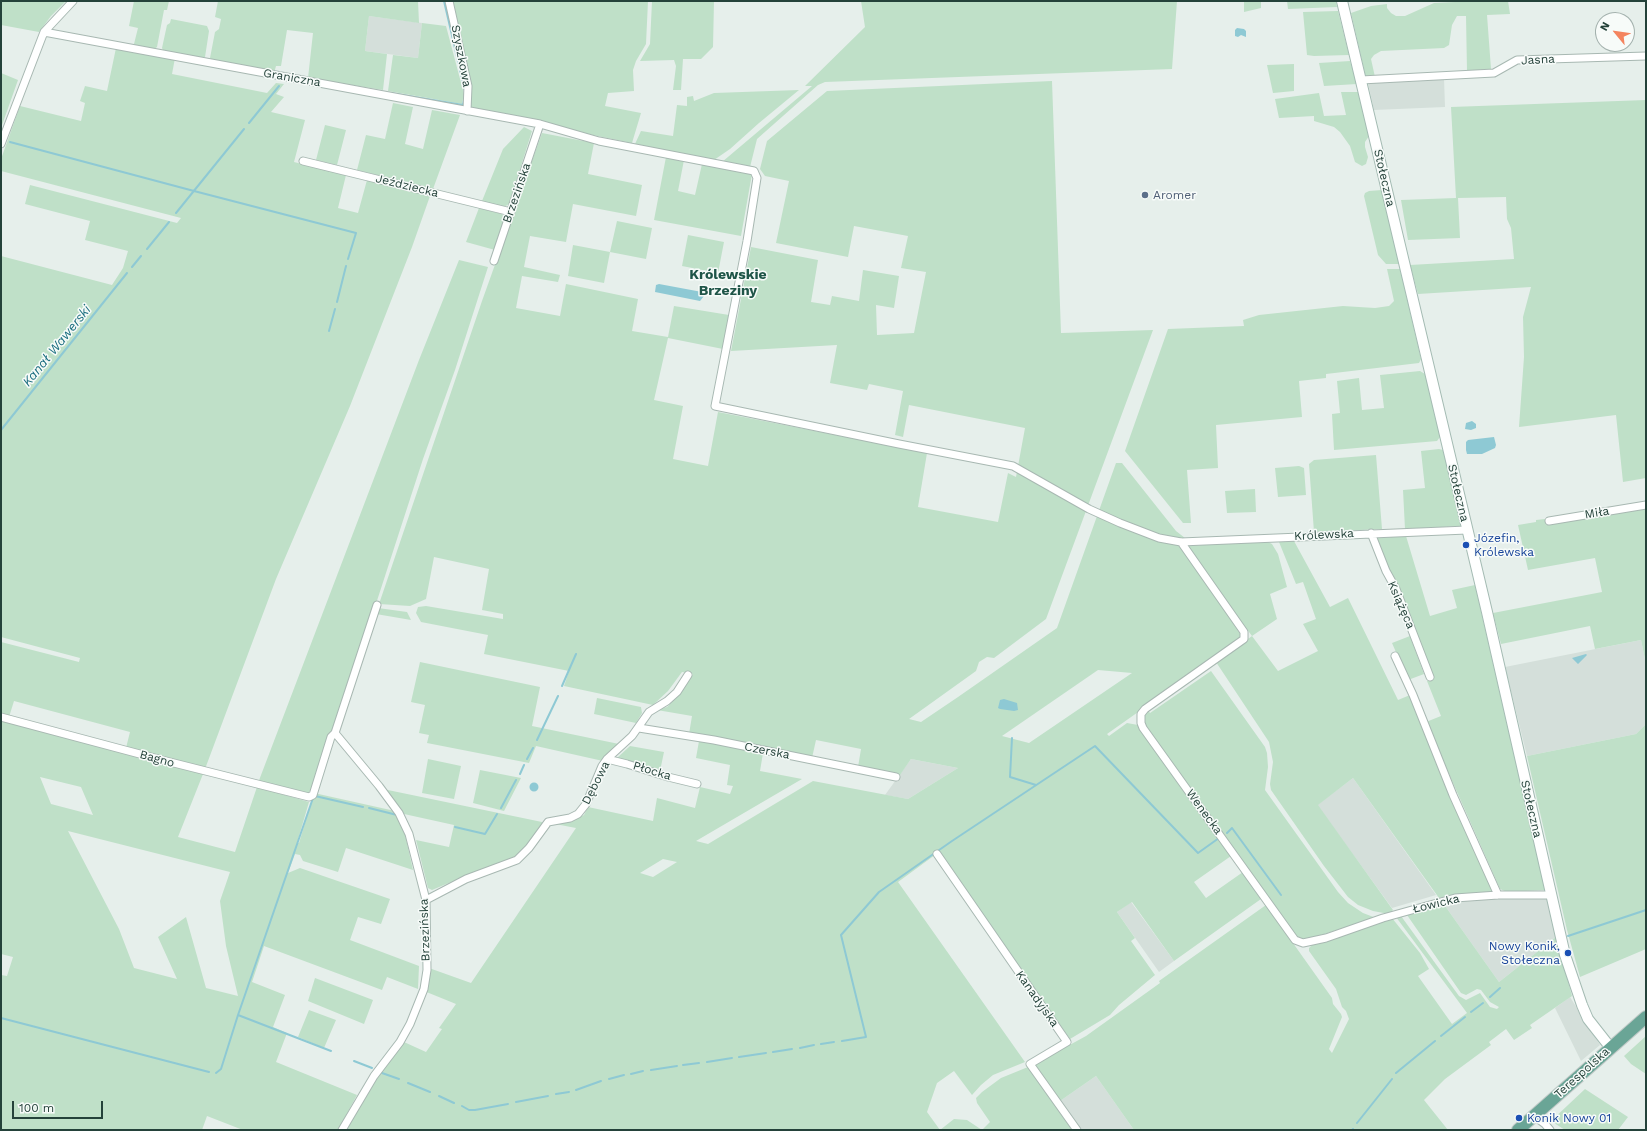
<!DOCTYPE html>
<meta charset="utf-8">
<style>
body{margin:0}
#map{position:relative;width:1647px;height:1131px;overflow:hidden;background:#e6efeb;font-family:"Work Sans",sans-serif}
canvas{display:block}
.frame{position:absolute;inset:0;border:2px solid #24423a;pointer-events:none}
.north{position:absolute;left:1595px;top:12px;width:40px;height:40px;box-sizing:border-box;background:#f7fbf9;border:1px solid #a3b1ad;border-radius:50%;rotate:299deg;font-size:11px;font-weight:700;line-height:16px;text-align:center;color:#24423a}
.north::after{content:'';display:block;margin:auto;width:14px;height:18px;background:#f4845f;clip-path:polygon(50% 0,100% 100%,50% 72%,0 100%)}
.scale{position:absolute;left:12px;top:1101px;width:91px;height:18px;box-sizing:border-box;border:2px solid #24423a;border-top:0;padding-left:5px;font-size:12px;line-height:14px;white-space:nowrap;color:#24423a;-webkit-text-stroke:3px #f7fbf9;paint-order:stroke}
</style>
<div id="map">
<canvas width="1647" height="1131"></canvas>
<div class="frame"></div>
<div class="north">N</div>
<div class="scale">100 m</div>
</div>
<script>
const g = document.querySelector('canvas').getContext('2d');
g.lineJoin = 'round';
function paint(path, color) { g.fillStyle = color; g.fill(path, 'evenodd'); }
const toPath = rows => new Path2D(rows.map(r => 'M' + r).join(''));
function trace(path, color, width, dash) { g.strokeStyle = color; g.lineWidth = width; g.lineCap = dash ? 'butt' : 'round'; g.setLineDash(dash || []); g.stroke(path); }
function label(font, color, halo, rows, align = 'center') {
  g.font = font + ' "Work Sans",sans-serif'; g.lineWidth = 3; g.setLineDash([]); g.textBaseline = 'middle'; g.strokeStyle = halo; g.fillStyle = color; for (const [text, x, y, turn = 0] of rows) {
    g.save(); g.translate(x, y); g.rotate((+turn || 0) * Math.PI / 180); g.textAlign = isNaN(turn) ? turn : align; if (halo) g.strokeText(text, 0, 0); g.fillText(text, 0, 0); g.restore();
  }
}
const built = toPath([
 [369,16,422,23,418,58,365,51],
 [1444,78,1445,107,1374,110,1368,83],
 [1641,640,1646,664,1646,724,1636,734,1527,756,1505,667],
 [911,759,958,768,908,799,885,795],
 [1353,778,1436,895,1392,908,1317,805],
 [1547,896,1556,937,1499,982,1443,903,1496,898],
 [1131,902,1174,961,1159,972,1117,912],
 [1570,997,1600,1045,1581,1061,1555,1008],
 [1096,1076,1134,1130,1080,1130,1060,1101]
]);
const green = toPath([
 [1,1,66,1,51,16,39,32,1,25],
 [134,1,169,1,167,10,164,10,157,47,153,50,131,45,134,44,138,28,129,26],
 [218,1,418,1,419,23,369,16,365,51,387,54,383,90,308,78,313,33,287,30,281,66,276,66,274,73,212,61,210,58,215,32,219,29,221,19,215,17],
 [453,1,648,1,646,44,636,61,633,70,634,91,608,93,605,106,641,113,632,143,578,132,544,123,534,119,470,107,471,94,464,49],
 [652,1,714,1,713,47,701,59,683,59,681,90,673,90,676,66,674,60,640,61,650,44],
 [861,1,1177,1,1172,69,825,82,818,85,757,139,750,167,722,162,812,86,805,86,865,27],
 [1244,1,1261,1,1261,8,1244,12],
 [1287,1,1336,1,1337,7,1288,9],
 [1455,1,1508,1,1510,14,1487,15,1491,69,1467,71,1466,16,1457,16,1452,25,1449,45,1444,48,1381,51,1374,55,1371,59,1375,77,1366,78,1351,13,1371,6,1387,4,1387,8,1391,13,1396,16,1405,16,1434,3,1455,2],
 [1338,11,1349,55,1314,56,1307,55,1303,12],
 [171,19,207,26,209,31,205,57,201,59,164,52,162,48,167,25,170,23],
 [422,23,446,26,464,94,462,104,388,91,393,55,418,58],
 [116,48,175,58,172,74,267,93,276,83,284,84,276,94,284,97,271,112,305,120,294,162,346,175,338,208,358,213,367,180,430,196,412,247,350,406,276,579,205,769,126,748,130,732,14,701,9,717,1,715,1,642,79,662,80,658,1,637,1,256,112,285,123,268,128,251,85,240,90,221,25,204,30,185,177,223,181,218,1,171,1,159,20,106,81,121,85,103,80,101,85,86,107,91],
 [1350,61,1357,84,1324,86,1319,63],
 [1294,64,1294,91,1273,93,1267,65],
 [1,73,18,80,1,128],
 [1052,81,1061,333,1153,330,1046,619,994,658,987,657,979,662,976,671,909,719,921,722,958,697,1057,628,1116,463,1122,463,1176,531,1185,538,1177,539,1243,638,1107,734,1109,736,1127,723,1138,725,1231,856,1194,882,1206,898,1243,872,1261,899,1174,961,1132,902,1117,912,1135,938,1131,941,1155,975,1119,1005,1110,1015,1070,1039,939,852,898,882,1025,1062,993,1075,981,1085,972,1095,954,1071,937,1083,927,1112,940,1130,954,1119,967,1120,982,1130,990,1122,977,1103,976,1098,982,1092,1001,1078,1028,1067,1073,1130,346,1130,381,1071,404,1042,426,1052,442,1029,439,1028,456,1004,424,991,429,968,471,983,576,828,550,823,573,820,584,815,588,807,653,821,657,798,695,808,700,787,730,794,733,786,727,785,730,765,696,758,699,741,763,753,760,771,802,779,696,841,708,844,813,781,908,799,958,768,911,759,900,775,858,767,861,749,816,740,812,758,689,734,692,716,657,710,667,707,673,701,693,674,682,672,668,691,653,705,564,686,569,671,484,654,488,635,421,622,416,613,418,607,426,606,503,619,503,614,482,610,489,569,434,557,426,599,410,606,379,604,482,301,542,133,594,143,588,174,642,185,636,216,573,204,566,242,530,236,524,267,560,275,558,282,522,276,516,308,560,316,566,284,638,299,632,331,668,337,674,306,729,315,723,349,668,338,654,400,683,406,673,459,708,466,718,412,927,453,918,507,998,522,1008,473,1016,477,1025,428,909,405,903,437,895,435,903,391,869,384,867,390,830,383,837,345,731,351,751,247,818,260,811,302,830,305,832,296,859,301,863,270,899,276,894,308,876,305,877,335,914,333,926,272,901,268,908,236,854,226,848,257,776,243,789,181,765,176,760,169,767,141,827,91],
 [1098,670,1132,673,1029,743,1002,736],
 [663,859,677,862,653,877,640,873],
 [799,90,759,123,730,149,714,160,635,144,641,131,673,136,677,105,687,106,687,97,693,96,694,101,714,93],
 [1341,92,1359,92,1369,136,1365,142,1365,147,1368,157,1366,164,1362,166,1355,162,1350,146,1340,132,1334,127,1314,121,1314,116,1279,118,1275,99,1319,93,1324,116,1346,115],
 [1646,100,1646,478,1623,482,1616,415,1519,427,1524,357,1523,317,1531,287,1418,294,1410,265,1514,259,1511,228,1507,219,1506,197,1458,198,1460,238,1408,240,1401,200,1456,198,1451,107],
 [393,103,413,107,405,144,423,149,432,110,460,115,433,189,357,170,366,135,385,139],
 [325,125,346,130,337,165,316,160],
 [524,127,532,131,509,204,504,207,482,201,503,149],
 [666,157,684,160,678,191,695,195,702,164,752,174,741,236,654,220],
 [1382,190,1399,264,1386,264,1378,255,1364,196,1365,193,1369,191],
 [479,208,502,214,504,218,495,250,466,242],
 [617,221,652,228,646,259,610,252,604,283,568,276,573,245,610,252],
 [688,235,724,242,718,273,682,266],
 [459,260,488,267,455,370,423,459,373,613,313,787,308,793,303,795,258,783,419,360],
 [1387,269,1400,269,1421,359,1419,363,1326,374,1326,378,1299,381,1302,417,1216,425,1218,468,1187,470,1191,523,1183,523,1125,451,1168,329,1244,326,1243,320,1259,315,1343,306,1375,308,1389,306,1394,301],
 [1420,371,1425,374,1440,437,1437,441,1334,450,1332,414,1340,413,1337,381,1359,378,1362,410,1384,408,1380,375],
 [1439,449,1443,450,1461,526,1405,529,1403,490,1425,488,1421,451],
 [1376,455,1382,529,1314,532,1309,464,1314,460],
 [1299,466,1304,468,1306,495,1278,497,1275,468],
 [1255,489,1256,512,1227,513,1225,491],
 [1646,509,1646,664,1641,640,1595,649,1590,626,1501,644,1493,613,1602,592,1595,558,1528,570,1518,525,1536,522,1536,520,1545,519,1546,525],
 [1406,536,1430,616,1457,608,1452,590,1475,585,1545,890,1507,892,1500,889,1426,722,1441,716,1427,681,1434,679,1397,581,1390,573,1377,538],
 [1266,541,1272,544,1278,554,1287,587,1270,594,1277,619,1252,636,1278,671,1318,651,1303,624,1316,619,1303,582,1296,584,1279,542,1294,541,1330,607,1348,598,1398,700,1410,695,1494,889,1492,892,1446,896,1439,898,1353,778,1318,805,1393,910,1389,914,1373,911,1358,905,1348,897,1324,866,1271,790,1270,784,1273,762,1269,742,1216,662,1252,636,1205,573,1188,546],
 [378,608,407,612,411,620,376,614],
 [1410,636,1424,674,1408,680,1392,643],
 [420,662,540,687,532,726,619,744,603,761,536,746,529,763,427,743,429,735,419,733,425,705,411,702],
 [1211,671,1265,747,1267,753,1268,767,1265,790,1338,892,1348,903,1363,913,1376,918,1305,940,1296,938,1143,725,1144,711,1147,709,1150,713],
 [597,698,641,707,642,713,636,723,594,714],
 [1,720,203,774,178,837,235,852,257,787,309,802,297,843,299,843,314,793,395,811,405,834,413,870,346,848,338,872,303,861,300,855,295,854,288,873,300,868,390,899,381,924,358,917,350,940,419,966,418,989,387,977,382,990,264,946,252,982,285,995,273,1027,287,1033,276,1062,357,1095,338,1130,243,1130,207,1116,202,1130,1,1130,1,975,7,976,13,957,1,954],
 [40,777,81,787,93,815,51,804],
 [68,831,230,872,220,901,226,946,238,996,206,988,186,917,158,937,177,979,134,968,119,929],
 [1646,724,1646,949,1580,977,1567,930,1527,756,1636,734],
 [630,746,664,752,660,771,617,758],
 [428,759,461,766,454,799,422,793],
 [480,770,521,778,504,811,473,803],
 [383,789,542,822,542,825,515,860,482,869,432,890,428,888,416,840,449,847,454,825,404,814],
 [1443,903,1499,982,1556,937,1572,996,1530,1025,1532,1028,1514,1040,1506,1029,1489,1042,1491,1045,1445,1079,1424,1100,1448,1130,1134,1130,1096,1076,1060,1101,1035,1064,1086,1036,1160,983,1159,981,1266,905,1332,998,1333,1004,1341,1014,1342,1017,1329,1049,1332,1053,1349,1019,1346,1011,1342,1007,1336,989,1309,951,1309,948,1314,943,1392,918,1420,953,1429,969,1418,976,1452,1024,1467,1013,1396,917,1401,916,1459,996,1466,1000,1480,993,1490,1007,1497,1009,1499,1007,1490,1002,1481,990,1477,989,1466,995,1461,993,1407,915,1408,913],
 [315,978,373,1000,364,1024,308,1001],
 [309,1010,336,1020,324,1048,298,1037],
 [1646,1036,1646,1074,1631,1064,1624,1056],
 [1585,1089,1628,1117,1618,1130,1565,1130,1551,1121]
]);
const water = toPath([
 [1237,28,1244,29,1246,31,1246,37,1241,35,1238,37,1235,36,1235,30],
 [659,284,702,292,704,296,700,301,655,292,656,285],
 [1472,421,1476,424,1476,428,1471,430,1465,429,1466,423],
 [1494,437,1496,445,1495,448,1482,454,1467,454,1466,450,1466,442,1468,440],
 [1586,654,1587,655,1578,664,1572,658],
 [1004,699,1017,703,1018,710,1014,711,1000,709,998,708,1000,700],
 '529.5 787a4.5 4.5 0 1 1 9 0a4.5 4.5 0 1 1-9 0Z'
]);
const stream = toPath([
 [444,1,465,91],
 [390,93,463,105,464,100],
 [249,123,279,86],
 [10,142,194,191,356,233,348,259],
 [176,213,244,129],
 [147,249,169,222],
 [132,267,141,256],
 [337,302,346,266],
 [329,331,335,309],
 [1,430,127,273],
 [562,686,576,654],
 [1012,738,1010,777,1036,785],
 [537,740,558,696],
 [527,759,533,748],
 [520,774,524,765],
 [315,796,363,807],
 [369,808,397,815],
 [501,808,516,780],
 [455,827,485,834,497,814],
 [1227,833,1232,828,1281,895],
 [1568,936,1646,910],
 [1490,997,1500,988],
 [1471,1012,1483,1003],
 [238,1015,331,1051],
 [1,1018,209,1072],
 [1441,1036,1465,1017],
 [842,1041,866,1037,841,935,879,892,952,841,1095,746,1198,853,1219,838],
 [821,1044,834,1042],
 [800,1048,814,1045],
 [773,1052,792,1049],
 [739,1057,766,1053],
 [354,1061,372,1068],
 [707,1062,732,1058],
 [683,1065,699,1063],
 [651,1070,677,1066],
 [216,1073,221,1069,238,1015,313,798],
 [382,1073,399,1079],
 [1396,1073,1435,1041],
 [631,1074,643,1071],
 [609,1079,624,1075],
 [408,1083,430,1092],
 [576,1090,601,1081],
 [556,1094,569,1092],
 [439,1096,454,1103],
 [516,1102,548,1096],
 [462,1106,469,1110,475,1110,508,1104],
 [1357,1123,1392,1079],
 [1352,1130,1353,1129]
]);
const street = toPath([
 [449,1,468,86,467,111],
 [44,32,540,124,599,141,754,171,757,178,747,241,715,406,899,444,1013,466,1089,509,1120,523,1159,538,1181,542,1467,530],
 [1361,80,1494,73,1517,60,1646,56],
 [1,144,44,32,73,1],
 [303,161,511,212],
 [494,261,540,124],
 [1549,521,1646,505],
 [1371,533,1386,571,1396,589,1430,677],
 [1181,542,1244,632,1244,639,1145,709,1141,714,1141,723,1143,728,1295,940,1303,943,1326,938,1383,918,1455,898,1498,895,1551,895],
 [1395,656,1413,695,1453,795,1498,895],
 [1,717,166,761,309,797,313,795,331,737,335,733,377,605],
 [639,728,714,740,896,777],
 [335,733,379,786,399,813,409,834,426,900,427,970,424,989,410,1024,400,1042,374,1076,342,1130],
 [607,759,627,764,668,777,697,784],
 [937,854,1067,1042,1030,1064,1077,1130],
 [426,900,466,879,517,860,529,848,548,822,570,818,578,814,586,804,602,766,607,759,632,736,649,712,667,701,677,692,688,675],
 [1534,1116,1545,1124,1550,1130]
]);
const secondary = toPath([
 [1342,1,1487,612,1565,955,1582,1005,1588,1019,1610,1047]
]);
const primary = toPath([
 [1518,1130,1646,1017]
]);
const markers = [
 [1145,195,4,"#5c6f8a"],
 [1466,545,4,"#1a4fb4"],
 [1568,953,4,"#1a4fb4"],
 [1519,1118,4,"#1a4fb4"]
];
const streetNames = [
 ["Szyszkowa",461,56,79],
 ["Jasna",1538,60,-3],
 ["Graniczna",292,78,10],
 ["Stołeczna",1384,178,77],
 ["Jeździecka",407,186,14],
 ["Brzezińska",517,193,-71],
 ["Stołeczna",1458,493,77],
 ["Miła",1597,513,-9],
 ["Królewska",1324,535,-3],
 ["Książęca",1401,605,66],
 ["Czerska",767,751,11],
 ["Bagno",157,759,15],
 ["Płocka",652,771,17],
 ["Dębowa",596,783,-63],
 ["Stołeczna",1531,809,77],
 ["Wenecka",1204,812,54],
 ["Łowicka",1436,904,-13],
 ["Brzezińska",425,930,-92],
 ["Kanadyjska",1037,999,55],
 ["Terespolska",1582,1073,-42]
];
const serviceNames = [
 ["Aromer",1153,195]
];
const transitNames = [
 ["Józefin,",1474,538],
 ["Królewska",1474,552],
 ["Nowy Konik,",1560,946,"right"],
 ["Stołeczna",1560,960,"right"],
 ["Konik Nowy 01",1527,1118]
];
const waterNames = [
 ["Kanał Wawerski",57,346,-51]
];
const quarterNames = [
 ["Królewskie",728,275],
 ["Brzeziny",728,291]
];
paint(built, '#d4dfda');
paint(green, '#bfe0c8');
paint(water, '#8ec9d4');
trace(stream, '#8ec9d4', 2);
trace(street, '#a8b8b2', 9);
trace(secondary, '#a4bbb3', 12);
trace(primary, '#c2cac8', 14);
trace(street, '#fff', 7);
trace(secondary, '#fff', 10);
trace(primary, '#6aa596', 12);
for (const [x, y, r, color] of markers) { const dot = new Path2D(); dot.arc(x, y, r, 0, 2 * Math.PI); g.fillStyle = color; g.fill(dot); trace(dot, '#f7fbf9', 1.5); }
label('12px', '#24423a', '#f7fbf9', streetNames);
label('12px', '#4e5e75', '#f7fbf9', serviceNames, 'left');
label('12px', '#164399', '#f7fbf9', transitNames, 'left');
label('italic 13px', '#1c6f80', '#f7fbf9', waterNames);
label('bold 14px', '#1f5548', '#f7fbf9', quarterNames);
</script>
